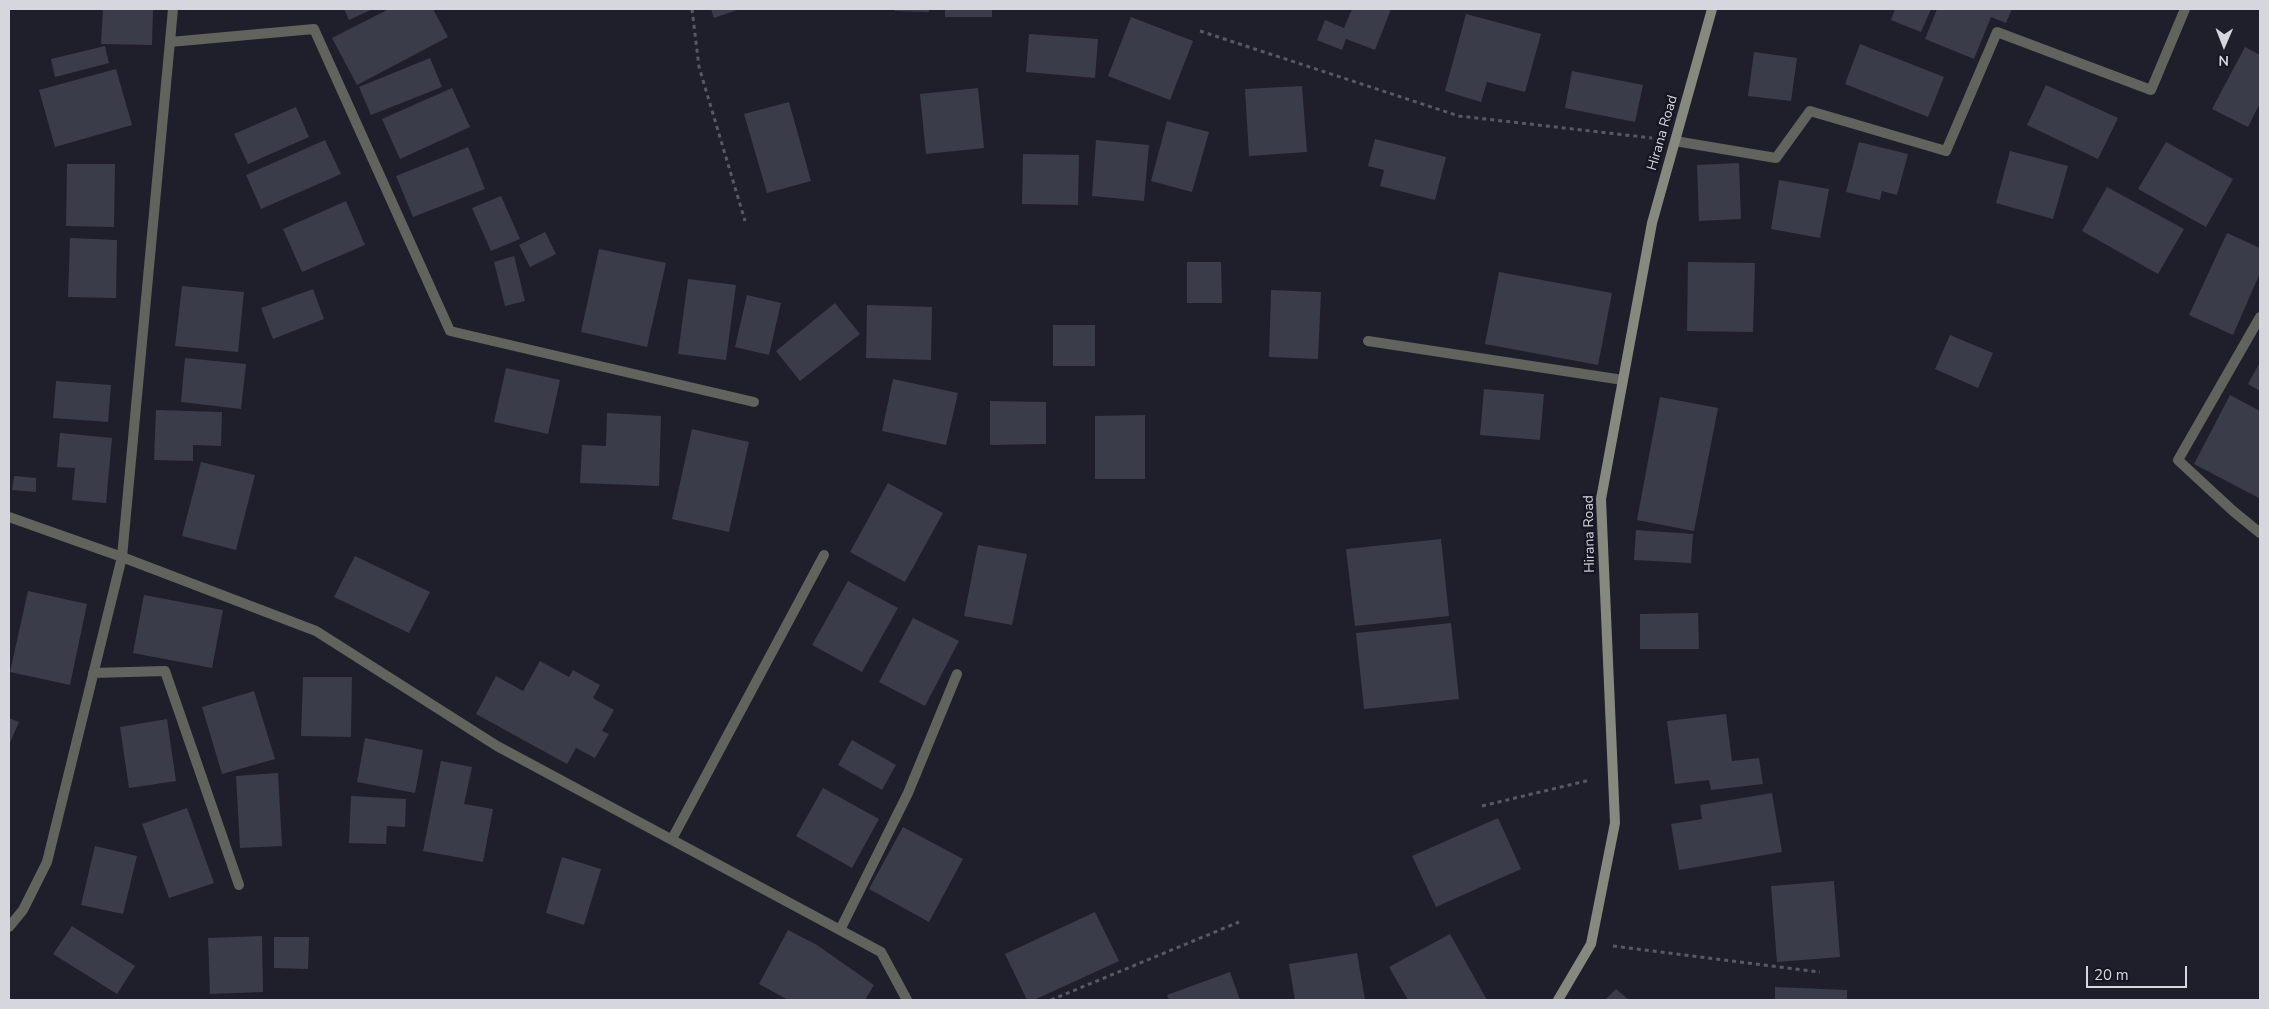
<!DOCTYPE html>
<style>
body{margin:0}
#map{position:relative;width:2269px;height:1009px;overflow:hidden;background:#1e1f2b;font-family:"Nunito Sans",sans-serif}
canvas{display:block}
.frame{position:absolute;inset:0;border:10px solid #d5d6de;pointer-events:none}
.north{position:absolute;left:2199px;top:20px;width:50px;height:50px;-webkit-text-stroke:4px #151621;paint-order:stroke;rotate:181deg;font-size:14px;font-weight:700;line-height:20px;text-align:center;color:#d5d6de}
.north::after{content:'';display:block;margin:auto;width:18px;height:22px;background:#d5d6de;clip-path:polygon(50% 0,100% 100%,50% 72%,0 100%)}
.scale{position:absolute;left:2086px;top:966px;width:101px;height:22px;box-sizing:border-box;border:2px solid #d5d6de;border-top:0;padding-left:6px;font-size:15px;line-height:18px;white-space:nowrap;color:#d5d6de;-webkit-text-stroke:4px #151621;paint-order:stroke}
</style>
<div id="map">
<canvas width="2269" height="1009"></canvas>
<div class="frame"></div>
<div class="north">N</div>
<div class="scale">20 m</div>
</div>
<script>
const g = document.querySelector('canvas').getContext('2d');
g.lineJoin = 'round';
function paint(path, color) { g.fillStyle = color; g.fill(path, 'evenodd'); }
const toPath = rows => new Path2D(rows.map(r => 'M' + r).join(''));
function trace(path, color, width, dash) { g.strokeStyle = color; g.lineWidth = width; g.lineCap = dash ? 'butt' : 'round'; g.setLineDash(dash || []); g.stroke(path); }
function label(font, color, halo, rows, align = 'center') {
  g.font = font + ' "Nunito Sans",sans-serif'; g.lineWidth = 5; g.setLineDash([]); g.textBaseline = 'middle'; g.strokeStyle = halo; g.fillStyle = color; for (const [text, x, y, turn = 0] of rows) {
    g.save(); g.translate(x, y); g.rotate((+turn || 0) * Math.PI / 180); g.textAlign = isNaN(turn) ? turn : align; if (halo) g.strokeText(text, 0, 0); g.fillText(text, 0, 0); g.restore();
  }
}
const building = toPath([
 [103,9,153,9,152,45,101,44],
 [344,9,373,9,349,20],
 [389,9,433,9,448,37,357,85,332,38],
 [711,9,740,9,714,18],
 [895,9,929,9,929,12,895,11],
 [945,9,992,9,992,17,945,17],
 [1352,9,1391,9,1375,50,1346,39,1342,50,1317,40,1325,20,1344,28],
 [1895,9,1931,9,1921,32,1891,20],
 [1937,9,2012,9,2006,23,1991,17,1974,59,1925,39],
 [1466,14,1541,34,1525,92,1487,82,1481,102,1445,91],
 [1131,17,1193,41,1170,100,1108,76],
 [1029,34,1098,39,1095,78,1026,72],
 [1860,44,1944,77,1928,117,1845,84],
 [105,46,109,63,55,77,51,59],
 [2245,47,2260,55,2260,103,2248,127,2212,109],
 [1754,52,1797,58,1791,101,1748,96],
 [430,58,442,87,371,115,359,87],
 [116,69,132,125,55,147,39,90],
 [1572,71,1643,85,1635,122,1565,108],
 [2046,85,2118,118,2098,159,2027,125],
 [1302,86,1307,152,1249,156,1245,89],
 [452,88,470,127,400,159,382,119],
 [978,88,984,148,926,154,920,94],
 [789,102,811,181,767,193,744,114],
 [296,107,309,137,248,164,234,134],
 [1167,121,1209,132,1192,192,1151,181],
 [1375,139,1446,157,1435,200,1380,186,1384,170,1368,166],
 [325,140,341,174,261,209,246,175],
 [1096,140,1149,145,1144,201,1092,196],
 [1859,142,1908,154,1897,195,1882,191,1880,200,1846,192],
 [2166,142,2233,179,2206,227,2138,189],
 [468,147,485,189,413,217,396,176],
 [2010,151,2068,166,2053,219,1996,203],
 [1023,154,1079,155,1078,205,1022,204],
 [1739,163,1741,219,1699,221,1697,165],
 [67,164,115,164,114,227,66,226],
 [1779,180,1829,189,1820,238,1771,229],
 [2107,187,2184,229,2158,274,2082,231],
 [501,196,520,239,491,251,472,208],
 [346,201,365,245,302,272,283,229],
 [545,232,556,254,530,267,519,245],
 [2227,233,2260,248,2260,273,2233,335,2189,315],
 [70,238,117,240,116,298,68,297],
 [599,249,666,263,647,347,581,332],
 [514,256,525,301,505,306,494,262],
 [1187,262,1221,262,1222,303,1187,303],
 [1688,262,1755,263,1753,332,1687,331],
 [1499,272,1612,293,1598,365,1485,344],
 [688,279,736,285,726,360,678,354],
 [182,286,244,292,238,352,175,346],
 [313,289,324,319,273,339,261,308],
 [1271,290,1321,292,1318,359,1269,357],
 [747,295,781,303,769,355,735,347],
 [835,303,860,334,800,381,776,351],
 [867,305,932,307,931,360,866,358],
 [1053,325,1095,325,1095,366,1053,366],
 [1950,335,1993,353,1978,388,1935,369],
 [185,358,246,364,241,409,181,402],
 [2260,362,2260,391,2248,384],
 [506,368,560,380,548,434,494,422],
 [893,379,958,393,946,445,882,431],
 [56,381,111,385,108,422,53,418],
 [1484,389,1544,394,1540,440,1480,435],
 [2230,395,2260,411,2260,495,2259,498,2194,464],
 [1660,397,1718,408,1694,531,1637,520],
 [990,401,1046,402,1046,444,990,445],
 [156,410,222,412,221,446,193,445,193,461,154,460],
 [607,413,661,416,659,486,580,483,582,445,606,446],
 [1145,415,1145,479,1095,479,1095,416],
 [692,429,749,442,729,532,672,519],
 [60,433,112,438,106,503,72,500,75,468,57,467],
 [201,462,255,475,236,550,182,536],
 [14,476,36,478,36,492,12,490],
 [888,483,943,513,905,582,850,552],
 [1636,530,1693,534,1691,563,1634,560],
 [1441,539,1449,616,1355,626,1346,549],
 [978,545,1027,554,1012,625,964,616],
 [355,556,430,592,409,633,334,597],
 [848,581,898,608,862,672,812,645],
 [28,591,87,604,70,685,10,672],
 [144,595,223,610,212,668,133,653],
 [1698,613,1699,649,1640,649,1640,614],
 [913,618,959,641,925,706,879,682],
 [1451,623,1459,699,1364,709,1356,633],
 [540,661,569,677,573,670,600,685,593,698,614,710,602,731,609,734,595,758,576,748,567,764,476,714,496,676,523,691],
 [303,677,352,677,351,737,301,736],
 [254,691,275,759,222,774,202,707],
 [1726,714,1732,761,1759,758,1763,784,1711,790,1709,780,1675,784,1667,721],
 [9,718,19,722,9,745],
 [167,719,176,781,129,788,120,727],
 [365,738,423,750,415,793,357,782],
 [852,740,896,765,882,790,838,765],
 [441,761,472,767,464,804,493,809,483,862,423,851],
 [278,773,282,846,240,848,236,776],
 [823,788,879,819,852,868,796,836],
 [1772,793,1782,852,1679,870,1671,824,1702,819,1700,805],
 [351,796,406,799,405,827,387,826,386,844,349,843],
 [187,808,214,883,169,898,142,824],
 [1498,818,1521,869,1436,907,1412,856],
 [903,827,963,859,929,922,869,889],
 [95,846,137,856,123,914,81,905],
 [562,857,601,869,584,925,546,913],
 [1834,881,1840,957,1777,962,1771,886],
 [1095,912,1119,961,1034,1000,1027,1000,1005,954],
 [72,926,135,966,117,994,53,954],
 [788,930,817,945,874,985,865,1000,788,1000,759,984],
 [1450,934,1487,1000,1408,1000,1389,967],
 [262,936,263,992,210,994,208,938],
 [274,937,309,937,308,969,274,968],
 [1357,953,1365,1000,1295,1000,1289,964],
 [1230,972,1240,1000,1169,1000,1167,995],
 [1775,987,1847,990,1847,1000,1775,1000],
 [1616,989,1629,1000,1605,1000]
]);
const path = toPath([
 [692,9,699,67,745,221],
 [1200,31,1459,116,1652,138],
 [1482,806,1590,780],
 [1613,946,1820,972],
 [1051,1000,1239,922]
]);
const street = toPath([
 [170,42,314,29,450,331,754,402],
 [1675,141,1776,158,1810,111,1946,151,1997,32,2151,90,2185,9],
 [2260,317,2178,460,2233,511,2260,533],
 [1368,341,1623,380],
 [9,517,122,557,316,631,497,746,881,952,907,1000],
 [93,673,165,671,239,885],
 [672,839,824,555],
 [9,927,23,910,47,862,122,557,173,9],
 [840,930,908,793,957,674]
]);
const secondary = toPath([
 [1558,1000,1591,944,1615,823,1601,499,1652,223,1712,9]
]);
const streetNames = [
 ["Hirana Road",1663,133,-74],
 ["Hirana Road",1590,534,-91]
];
paint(building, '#3b3c49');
trace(path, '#585964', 3, [4, 4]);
trace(street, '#62635c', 10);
trace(secondary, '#88897e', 10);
label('14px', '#d5d6de', '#151621', streetNames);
</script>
